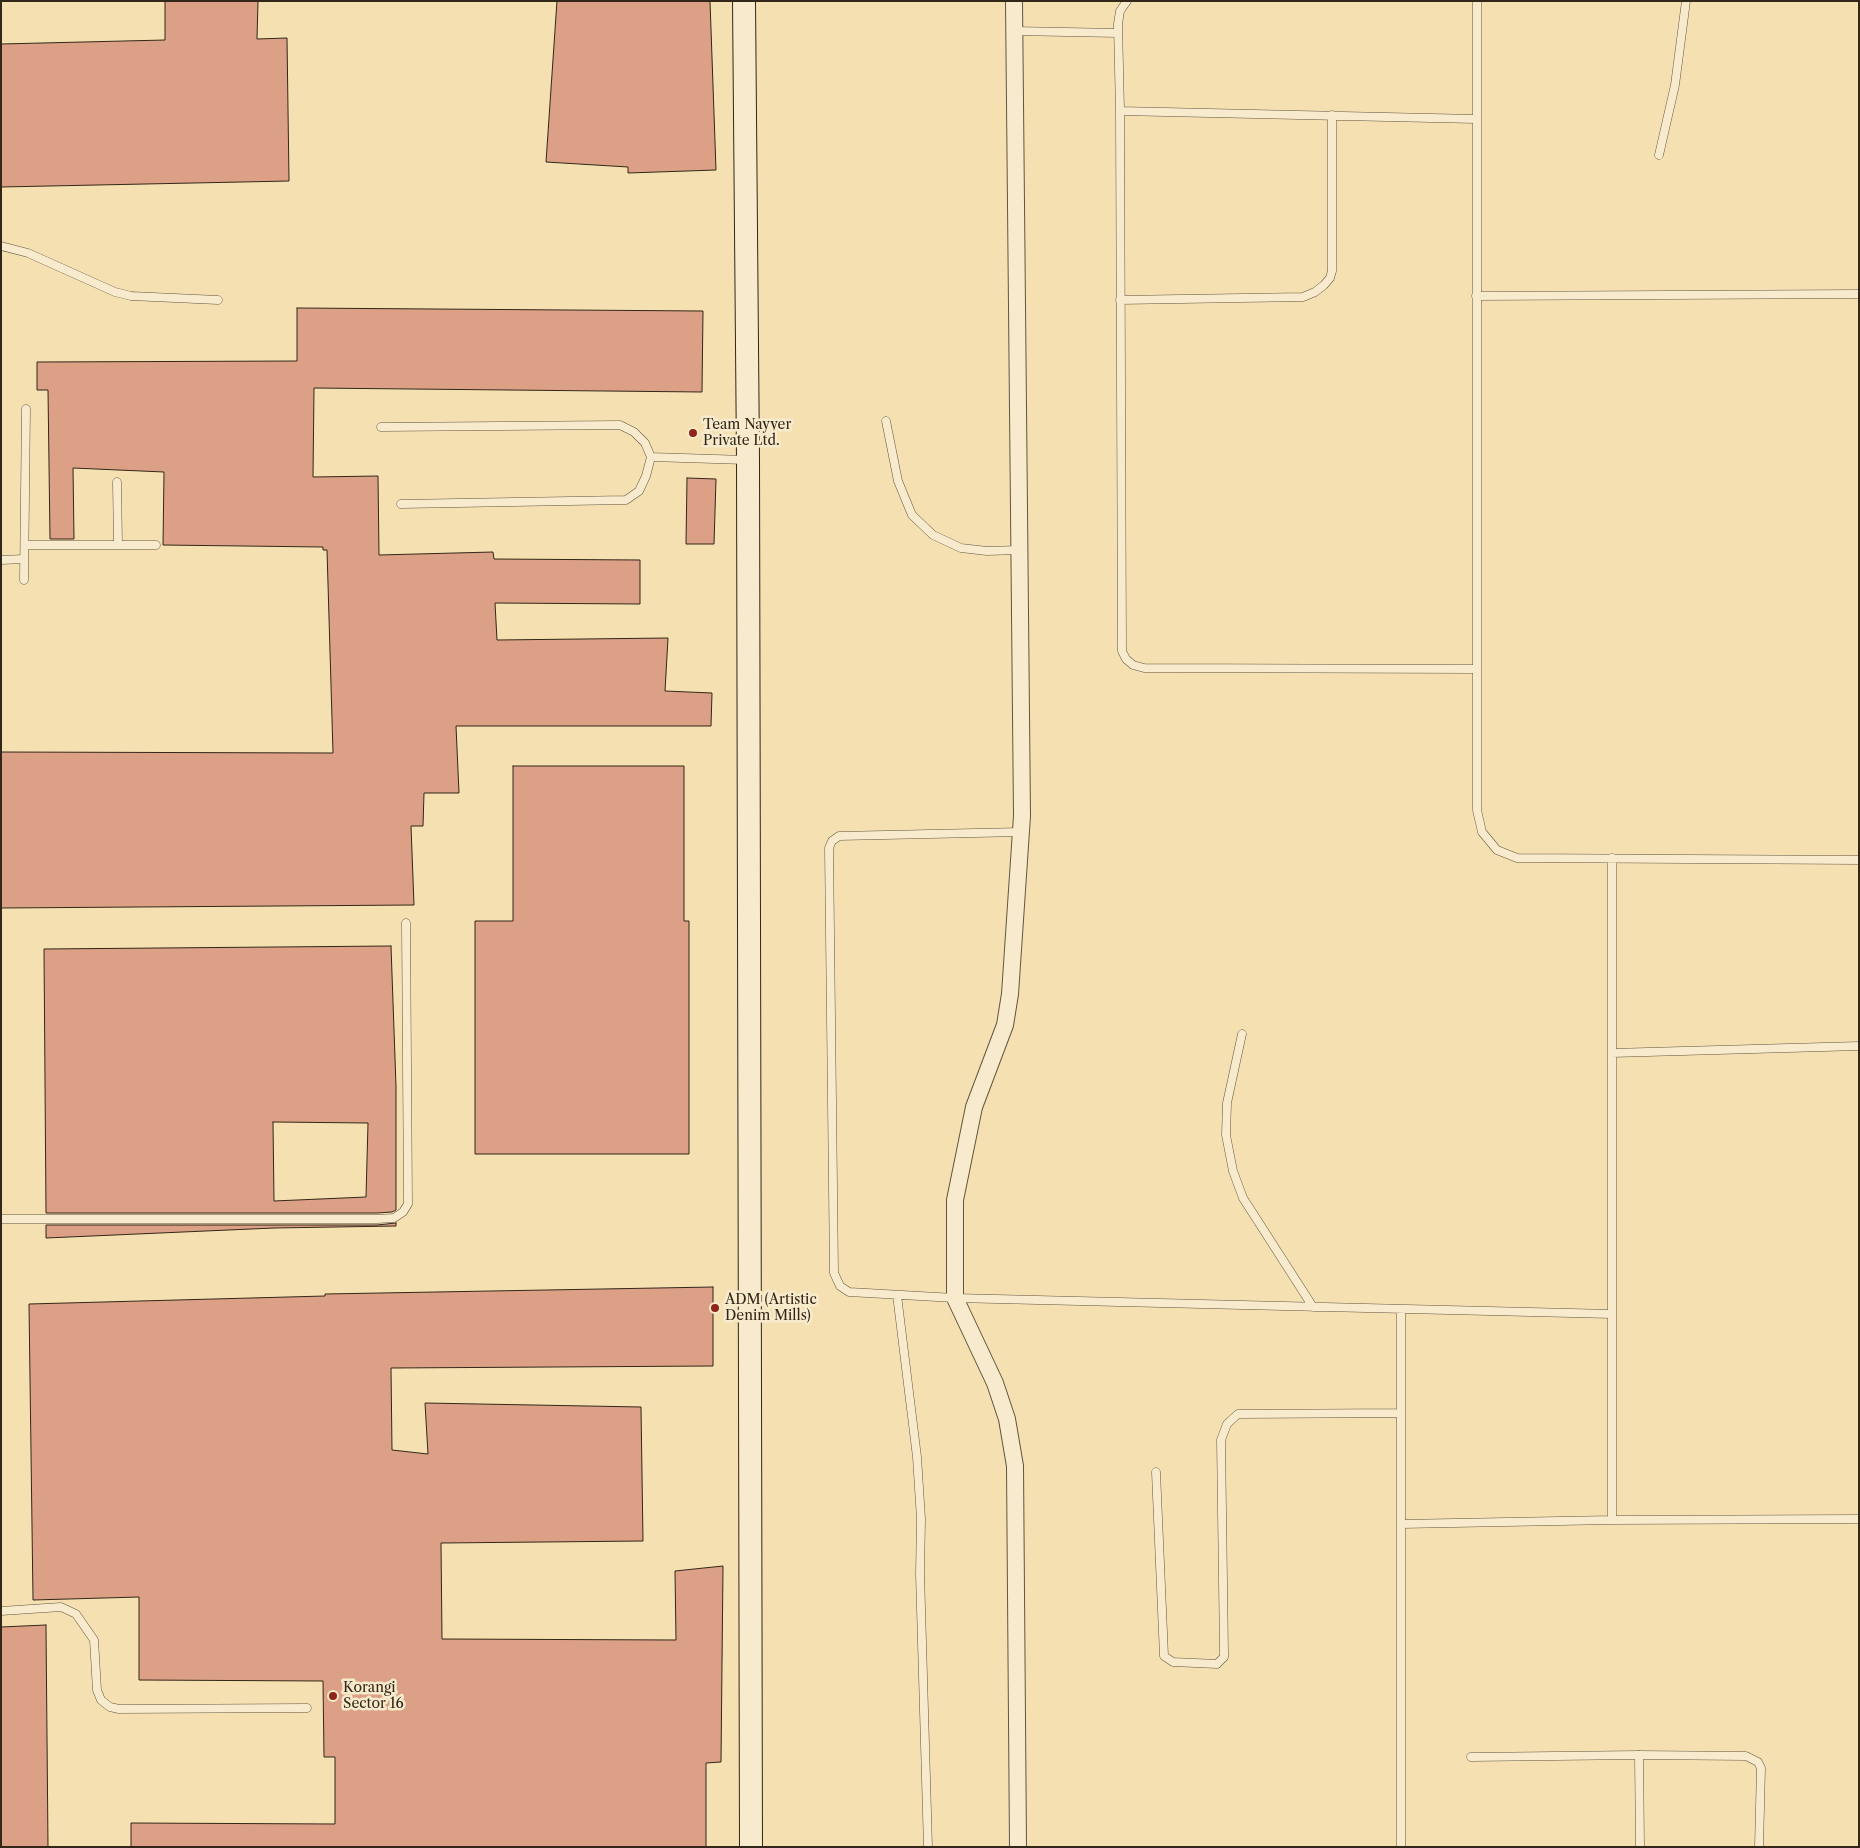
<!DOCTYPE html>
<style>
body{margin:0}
#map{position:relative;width:1860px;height:1848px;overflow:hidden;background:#f5e0b2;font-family:"Libre Caslon Text",serif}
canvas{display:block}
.frame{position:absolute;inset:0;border:2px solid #322718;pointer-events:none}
</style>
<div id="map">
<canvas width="1860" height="1848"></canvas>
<div class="frame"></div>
</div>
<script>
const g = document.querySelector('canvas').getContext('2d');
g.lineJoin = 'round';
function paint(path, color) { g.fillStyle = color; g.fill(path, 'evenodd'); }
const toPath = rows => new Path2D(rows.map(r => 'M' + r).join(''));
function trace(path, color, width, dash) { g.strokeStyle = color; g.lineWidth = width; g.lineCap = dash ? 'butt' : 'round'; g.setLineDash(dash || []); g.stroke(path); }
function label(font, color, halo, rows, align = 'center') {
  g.font = font + ' "Libre Caslon Text",serif'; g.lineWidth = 5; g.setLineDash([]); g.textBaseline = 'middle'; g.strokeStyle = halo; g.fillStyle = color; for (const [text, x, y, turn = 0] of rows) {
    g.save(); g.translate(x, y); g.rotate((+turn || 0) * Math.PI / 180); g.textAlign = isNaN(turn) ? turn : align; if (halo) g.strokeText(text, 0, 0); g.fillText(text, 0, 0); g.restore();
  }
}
const building = toPath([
 [165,1,258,1,257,39,287,38,289,181,1,187,1,44,165,40,165,1],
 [557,1,710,1,716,170,628,173,628,167,546,162,557,1],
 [297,308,703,311,702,392,314,388,313,477,378,476,379,555,493,552,494,559,640,560,640,604,495,603,497,640,668,638,665,691,712,693,711,726,456,726,459,793,424,793,423,826,411,826,414,905,1,908,1,752,333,753,327,550,323,550,323,547,163,545,164,472,73,468,74,539,50,539,48,390,37,390,37,362,297,361,297,308],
 [687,478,716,479,714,544,686,544,687,478],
 [513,766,684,766,684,921,689,921,689,1154,475,1154,475,921,513,921,513,766],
 [391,946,396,1086,396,1210,392,1212,377,1213,46,1213,44,949,391,946],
 [273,1122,368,1123,366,1197,274,1201,273,1122],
 [396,1223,396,1226,274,1228,46,1238,46,1225,377,1225,396,1223],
 [713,1287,713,1366,391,1368,392,1450,428,1454,425,1403,641,1407,643,1541,441,1543,442,1639,676,1640,675,1571,723,1566,721,1762,706,1763,706,1847,131,1847,131,1823,335,1824,335,1757,324,1757,323,1681,139,1680,139,1597,33,1600,29,1304,325,1296,325,1294,713,1287],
 [46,1625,48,1847,1,1847,1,1627,46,1625]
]);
const lane = toPath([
 [1127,1,1120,11,1118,24,1120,111,1122,651,1126,659,1133,665,1144,668,1476,669],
 [1477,1,1477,810,1482,832,1497,850,1517,858,1859,860],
 [1014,31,1118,33],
 [1120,111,1476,119],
 [1659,155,1675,85,1686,1],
 [1,246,28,253,115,292,131,296,218,300],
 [1476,296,1859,294],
 [1120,300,1303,297,1315,292,1324,285,1330,278,1332,271,1332,115],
 [886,421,898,481,912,515,933,535,961,548,987,551,1019,550],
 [381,427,620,425,634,432,645,443,651,457,746,460],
 [117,482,118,545],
 [401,504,626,500,639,491,646,476,651,457],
 [25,545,156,545],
 [1,560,24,559],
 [24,580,26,409],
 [1021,832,839,836,832,841,829,848,834,1273,840,1286,849,1292,955,1298,1612,1314],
 [1242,1034,1227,1103,1226,1135,1233,1171,1243,1198,1313,1307],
 [1612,1053,1859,1046],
 [1,1219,377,1219,394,1218,403,1212,408,1204,406,923],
 [897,1295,917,1457,921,1519,920,1574,928,1847],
 [1401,1309,1401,1847],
 [1156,1472,1164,1656,1173,1662,1217,1664,1224,1657,1224,1653,1221,1440,1227,1424,1238,1414,1401,1413],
 [1612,1520,1612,858],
 [1401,1524,1612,1520,1859,1519],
 [1,1611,61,1607,76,1614,94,1640,97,1690,101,1700,110,1707,119,1709,307,1708],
 [1639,1755,1640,1847],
 [1471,1757,1639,1755,1746,1756,1758,1762,1761,1768,1759,1847]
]);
const street = toPath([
 [1014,1,1022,816,1010,994,1005,1025,974,1107,955,1200,955,1298,995,1383,1007,1419,1015,1466,1018,1847]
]);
const secondary = toPath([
 [744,1,748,460,751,1847]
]);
const markers = [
 [693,433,5,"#8f2418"],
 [715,1308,5,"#8f2418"],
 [333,1696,5,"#8f2418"]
];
const poiNames = [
 ["Team Nayyer",703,425],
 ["Private Ltd.",703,441],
 ["ADM (Artistic",725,1300],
 ["Denim Mills)",725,1316],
 ["Korangi",343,1688],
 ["Sector 16",343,1704]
];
paint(building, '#dca086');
trace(building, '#322718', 1);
trace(lane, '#63553e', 9);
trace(street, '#63553e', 18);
trace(secondary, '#322718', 24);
trace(lane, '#f8ebcd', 8);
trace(street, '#f8ebcd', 16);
trace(secondary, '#f8ebcd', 22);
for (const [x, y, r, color] of markers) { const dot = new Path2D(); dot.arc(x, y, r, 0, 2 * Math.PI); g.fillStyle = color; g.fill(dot); trace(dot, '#f8ebcd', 2); }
label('14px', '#322718', '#f8ebcd', poiNames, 'left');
</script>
